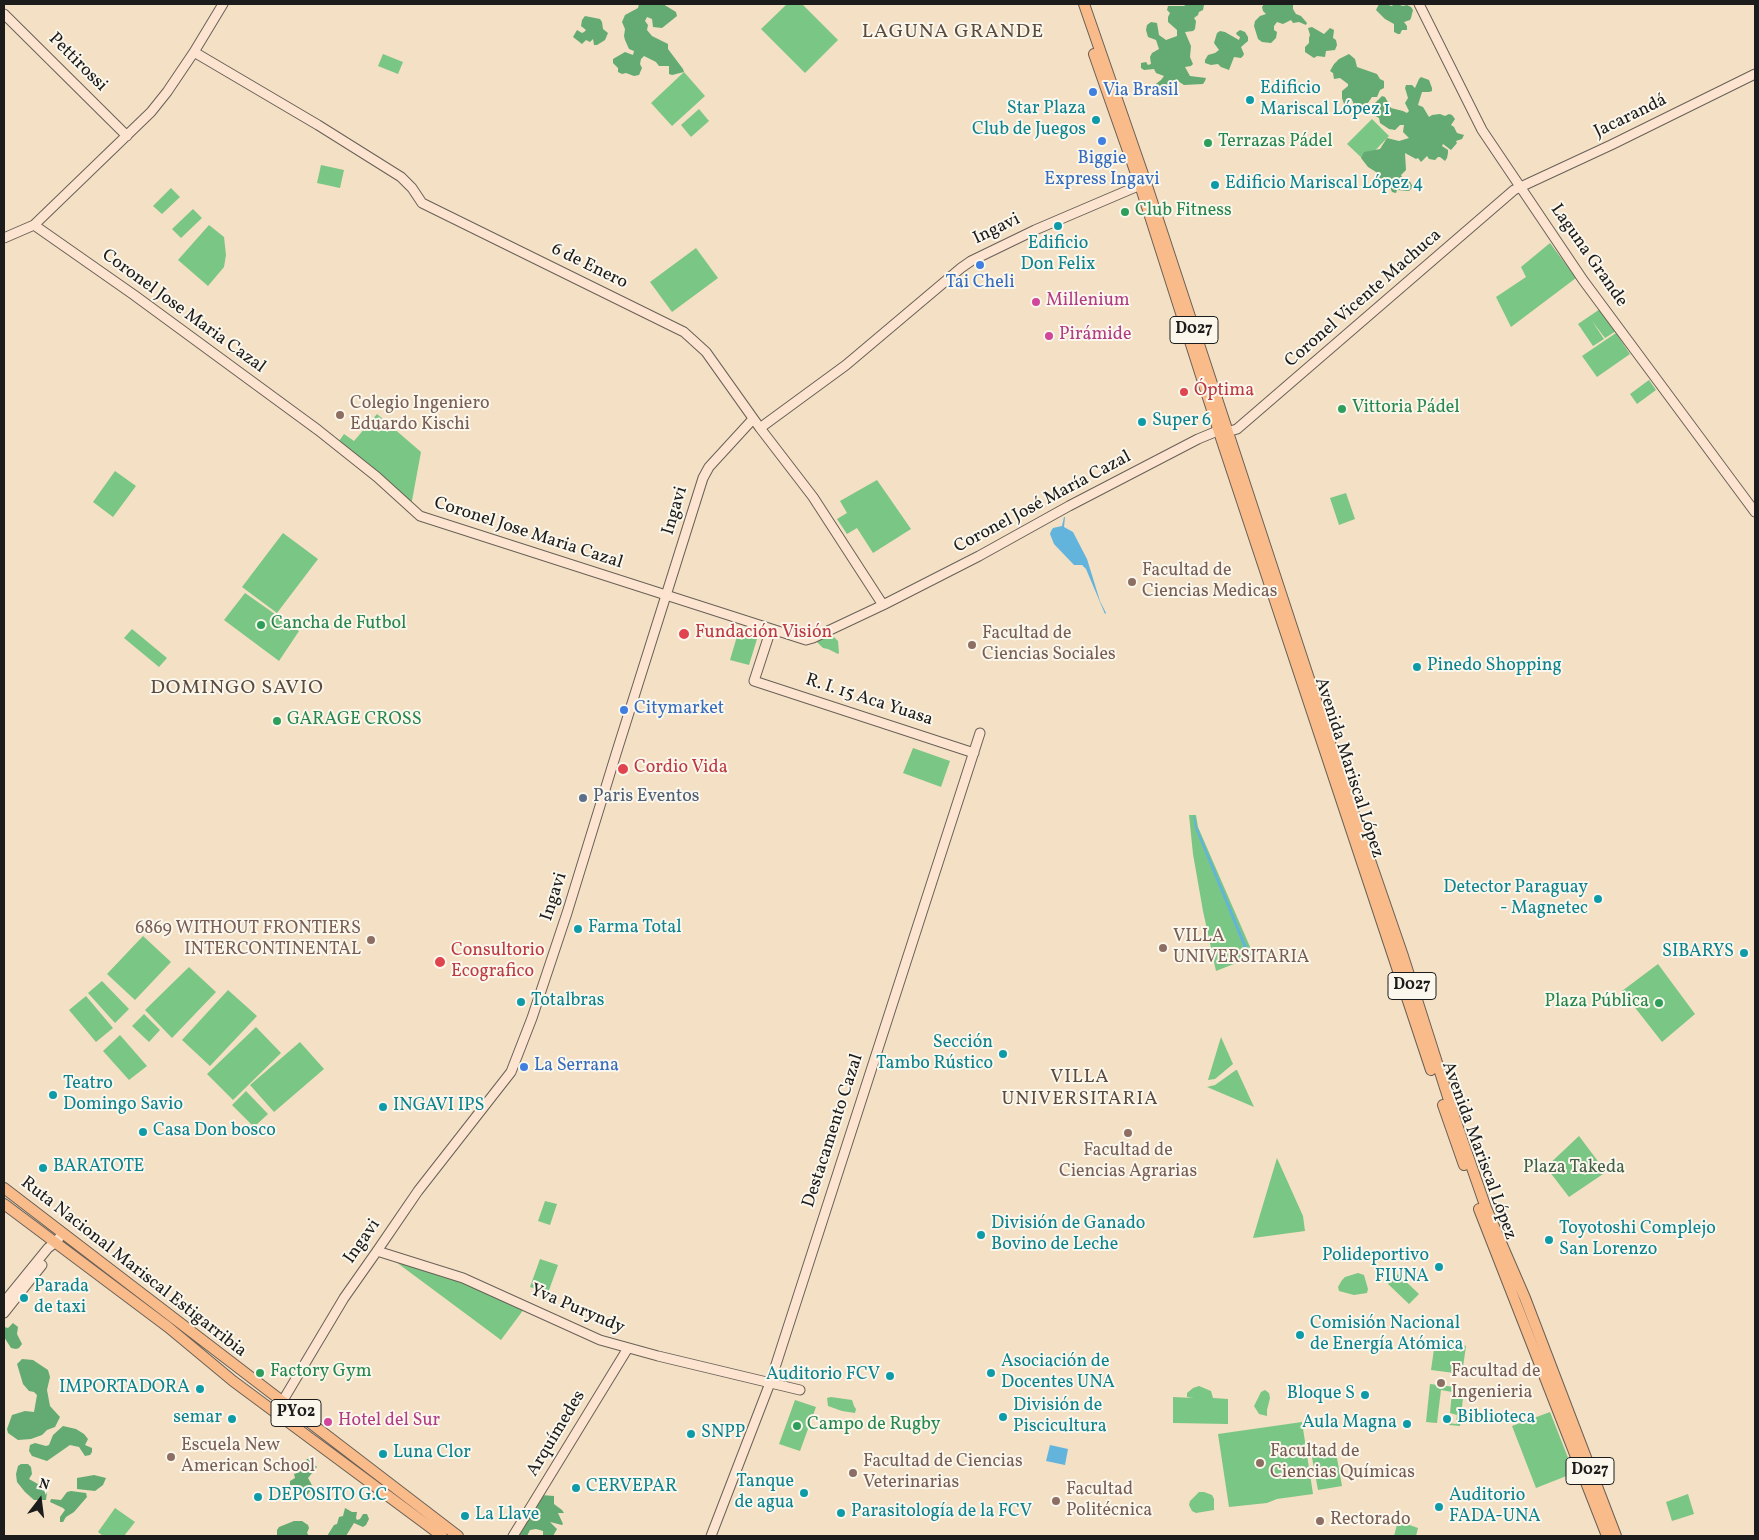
<!DOCTYPE html>
<meta charset="utf-8">
<style>
body{margin:0}
#map{position:relative;width:1759px;height:1540px;overflow:hidden;background:#f4e0c4;font-family:Vollkorn,serif}
canvas{display:block}
.frame{position:absolute;inset:0;border:5px solid #1c1c1c;pointer-events:none}
.north{position:absolute;left:15px;top:1475px;width:50px;height:50px;-webkit-text-stroke:4px #fbf7ec;paint-order:stroke;rotate:15deg;font-size:14px;font-weight:700;line-height:20px;text-align:center;color:#1c1c1c}
.north::after{content:'';display:block;margin:auto;width:18px;height:22px;background:#1c1c1c;clip-path:polygon(50% 0,100% 100%,50% 72%,0 100%)}
</style>
<div id="map">
<canvas width="1759" height="1540"></canvas>
<div class="frame"></div>
<div class="north">N</div>
</div>
<script>
const g = document.querySelector('canvas').getContext('2d');
g.lineJoin = 'round';
function paint(path, color) { g.fillStyle = color; g.fill(path, 'evenodd'); }
const toPath = rows => new Path2D(rows.map(r => 'M' + r).join(''));
function trace(path, color, width, dash) { g.strokeStyle = color; g.lineWidth = width; g.lineCap = dash ? 'butt' : 'round'; g.setLineDash(dash || []); g.stroke(path); }
function label(font, color, halo, rows, align = 'center') {
  g.font = font + ' Vollkorn,serif'; g.lineWidth = 4; g.setLineDash([]); g.textBaseline = 'middle'; g.strokeStyle = halo; g.fillStyle = color; for (const [text, x, y, turn = 0] of rows) {
    g.save(); g.translate(x, y); g.rotate((+turn || 0) * Math.PI / 180); g.textAlign = isNaN(turn) ? turn : align; if (halo) g.strokeText(text, 0, 0); g.fillText(text, 0, 0); g.restore();
  }
}
const green = toPath([
 [787,4,802,4,838,40,805,73,761,29],
 [383,54,403,62,398,74,378,66],
 [684,72,705,96,672,126,651,103],
 [699,109,709,121,691,137,681,125],
 [1372,119,1389,136,1365,161,1347,144],
 [321,165,344,170,340,188,317,183],
 [171,188,180,197,162,214,153,206],
 [193,209,202,218,181,238,172,229],
 [209,225,224,237,226,255,224,267,208,286,178,260],
 [1550,243,1576,278,1511,327,1496,297,1526,277,1521,267],
 [696,248,718,278,672,312,650,282],
 [1600,309,1616,331,1605,338,1592,321,1604,339,1593,346,1578,324],
 [1616,333,1630,354,1597,377,1582,356],
 [1649,380,1656,390,1637,404,1630,394],
 [377,414,421,452,411,506,339,441,344,434,354,441],
 [115,471,136,486,113,517,93,502],
 [877,480,911,529,873,553,857,528,847,534,837,519,847,513,840,501],
 [1346,493,1355,519,1339,525,1330,498],
 [283,533,318,559,277,613,242,587],
 [245,593,299,631,279,661,224,620],
 [132,629,167,658,159,667,124,638],
 [738,633,757,639,749,665,730,660],
 [831,634,838,641,839,653,838,654,828,649,823,648,816,641,817,639],
 [913,748,950,761,941,787,903,773],
 [1189,815,1196,815,1198,827,1254,956,1216,971,1203,911,1193,854],
 [143,936,171,962,135,1000,107,974],
 [1658,964,1695,1014,1662,1042,1622,991],
 [189,967,216,992,172,1038,145,1010],
 [102,981,129,1009,115,1023,88,993],
 [228,990,257,1016,210,1066,182,1040],
 [86,996,113,1028,96,1042,69,1010],
 [144,1014,160,1030,149,1042,132,1026],
 [256,1027,281,1053,233,1100,207,1074],
 [120,1035,147,1066,129,1080,103,1051],
 [1221,1037,1233,1064,1215,1079,1208,1080],
 [300,1042,324,1069,274,1112,250,1085],
 [1236,1070,1237,1070,1254,1107,1207,1087,1215,1085],
 [246,1091,268,1114,254,1127,232,1105],
 [1579,1136,1606,1172,1569,1197,1546,1167],
 [1277,1158,1303,1216,1305,1231,1253,1238],
 [545,1201,557,1204,550,1225,538,1221],
 [392,1259,465,1284,524,1309,501,1340],
 [540,1259,558,1265,548,1293,530,1287],
 [1358,1273,1364,1275,1368,1289,1367,1293,1354,1295,1339,1291,1338,1287,1342,1280,1345,1277],
 [1398,1274,1419,1294,1409,1304,1388,1284],
 [1435,1342,1466,1346,1462,1374,1431,1370],
 [1430,1384,1464,1388,1460,1426,1449,1425,1449,1423,1456,1424,1457,1415,1450,1413,1452,1392,1441,1390,1437,1423,1426,1422],
 [1199,1386,1211,1391,1213,1398,1228,1399,1228,1424,1173,1423,1173,1397,1194,1398,1187,1397,1187,1393,1193,1388],
 [1265,1390,1269,1393,1270,1398,1267,1410,1267,1416,1259,1414,1254,1406,1261,1392],
 [831,1397,852,1400,854,1406,856,1409,855,1413,842,1411,828,1406,827,1398],
 [795,1400,816,1407,800,1451,779,1444],
 [1550,1412,1574,1473,1536,1488,1512,1426],
 [1302,1422,1313,1494,1277,1499,1267,1503,1229,1507,1218,1434],
 [1335,1447,1342,1486,1318,1490,1311,1452],
 [1199,1492,1204,1492,1212,1495,1214,1499,1214,1510,1196,1513,1192,1511,1189,1505,1190,1501],
 [1688,1494,1694,1514,1672,1521,1666,1502],
 [115,1508,135,1522,124,1536,103,1536,98,1532],
 [1398,1521,1418,1528,1416,1536,1394,1536]
]);
const forest = toPath([
 [639,4,663,4,676,12,677,16,662,28,653,27,652,19,647,17,645,21,648,25,647,30,652,36,668,44,668,49,683,69,684,72,672,75,669,74,669,66,659,66,656,62,644,56,641,59,640,64,642,68,639,75,634,76,626,73,622,74,618,72,618,68,613,63,613,59,625,52,633,55,634,51,629,49,625,40,624,36,625,29,622,22,625,15,638,8],
 [1187,4,1202,4,1204,5,1203,10,1199,12,1198,15,1194,18,1196,21,1195,29,1193,31,1185,32,1191,46,1190,57,1193,64,1191,66,1185,67,1190,76,1206,78,1205,81,1203,84,1184,85,1178,81,1175,85,1168,84,1167,88,1165,90,1156,93,1153,92,1153,86,1161,80,1164,76,1156,73,1154,69,1144,70,1141,68,1141,63,1146,62,1148,65,1151,64,1150,57,1152,53,1159,49,1156,40,1148,37,1146,30,1147,25,1151,22,1157,23,1159,35,1166,40,1177,36,1177,30,1168,22,1168,17,1170,13,1167,10,1168,6,1184,6],
 [1264,4,1293,4,1293,9,1296,14,1301,16,1307,23,1306,25,1299,22,1293,23,1291,20,1283,24,1277,22,1274,26,1274,30,1277,32,1276,38,1271,43,1262,42,1258,39,1254,26,1255,21,1260,16,1266,14,1263,11,1262,7],
 [1379,4,1387,4,1391,6,1396,4,1403,6,1407,5,1411,7,1413,10,1411,18,1410,20,1404,22,1407,26,1407,30,1402,30,1400,34,1398,34,1394,32,1394,24,1385,19,1376,10],
 [585,16,600,19,602,22,603,29,608,33,605,40,597,45,594,45,593,39,590,42,586,40,582,44,573,37,577,30,582,33,584,32,586,30,581,26,582,20],
 [1312,27,1324,34,1330,28,1334,30,1333,38,1336,40,1337,45,1335,50,1326,51,1325,57,1317,56,1314,58,1305,52,1305,47,1309,43,1309,38,1310,35,1308,28],
 [1240,30,1245,32,1248,37,1248,41,1241,47,1244,54,1243,56,1241,58,1234,57,1229,70,1221,67,1218,64,1211,65,1205,63,1205,60,1208,55,1215,53,1219,50,1214,43,1217,33,1220,31,1225,32,1239,40,1240,37,1237,35,1236,33],
 [1349,54,1355,59,1357,67,1377,74,1380,79,1384,81,1384,88,1380,90,1377,97,1372,97,1363,110,1355,107,1352,100,1344,104,1342,98,1342,91,1348,86,1348,84,1340,78,1334,79,1333,73,1330,71,1334,64,1339,59],
 [1421,77,1429,80,1432,88,1432,91,1429,92,1422,92,1418,105,1423,107,1429,117,1432,115,1440,114,1445,116,1449,114,1452,115,1455,119,1451,125,1454,127,1457,133,1464,135,1462,139,1456,141,1457,143,1451,150,1443,144,1442,146,1448,150,1448,153,1447,158,1445,161,1440,157,1438,157,1435,160,1429,159,1427,156,1421,162,1418,158,1416,159,1405,153,1406,170,1401,175,1403,179,1409,180,1413,187,1409,191,1397,190,1396,193,1392,192,1388,182,1380,183,1378,181,1378,176,1376,175,1376,172,1368,167,1361,158,1364,152,1380,149,1387,138,1399,141,1409,138,1403,132,1404,125,1400,125,1395,130,1389,129,1380,123,1379,118,1374,115,1373,109,1376,107,1375,103,1382,96,1385,97,1391,108,1403,111,1407,113,1409,111,1405,103,1408,98,1405,88,1406,85,1412,85,1415,88,1419,79],
 [13,1323,18,1327,17,1334,22,1344,19,1348,16,1349,11,1348,4,1337,4,1327,8,1328],
 [22,1359,33,1360,48,1370,50,1377,47,1390,50,1406,60,1417,55,1427,47,1430,42,1435,31,1439,18,1440,8,1433,7,1429,12,1415,25,1411,34,1412,37,1395,34,1392,29,1391,23,1384,17,1364],
 [63,1426,76,1429,84,1434,88,1439,85,1445,92,1448,92,1452,90,1455,85,1456,79,1447,70,1445,47,1461,32,1456,29,1451,30,1445,35,1443,46,1446,49,1445,53,1435],
 [311,1457,313,1463,317,1467,308,1478,313,1487,306,1497,298,1488,293,1489,290,1486,290,1481,295,1478,294,1474,300,1472,298,1468,302,1462],
 [21,1464,28,1464,31,1467,32,1474,29,1479,45,1488,47,1492,46,1500,34,1500,25,1492,17,1482,16,1474,18,1466],
 [94,1475,106,1478,103,1485,95,1491,77,1489,77,1478],
 [71,1491,86,1493,87,1497,74,1512,66,1517,63,1522,60,1522,60,1517,65,1510,63,1508,50,1502,51,1499,61,1500,67,1492],
 [541,1495,554,1496,554,1504,562,1510,564,1513,558,1513,563,1524,562,1525,550,1522,557,1529,553,1536,543,1536,543,1531,536,1529,530,1530,527,1536,516,1536],
 [345,1508,352,1512,357,1512,356,1518,357,1520,360,1519,363,1514,367,1514,369,1519,366,1525,363,1527,354,1523,346,1536,327,1536,334,1525,337,1524,339,1517,343,1516],
 [294,1521,302,1521,308,1525,309,1528,307,1533,309,1536,277,1536,277,1530,279,1527]
]);
const water = toPath([
 [1064,517,1065,517,1064,527,1073,532,1087,559,1100,601,1106,613,1105,614,1086,569,1082,565,1074,565,1054,544,1050,534,1051,531,1053,528,1062,526],
 [1194,815,1197,827,1250,954,1247,955,1195,828,1193,816],
 [1050,1445,1068,1449,1065,1465,1046,1461]
]);
const secondary = toPath([
 [1419,4,1482,130,1583,280,1755,512],
 [4,14,127,136],
 [194,52,318,125,401,177,412,188,422,203,684,332,706,352,760,428,813,497,883,605],
 [34,225,134,295,318,430,377,477,420,516,806,640,813,638,883,605,979,556,1069,506,1198,439,1215,432,1227,432,1237,429,1514,190,1611,145,1755,74],
 [4,238,34,225,151,112,167,92,194,52,223,4],
 [760,428,846,365,961,268,971,261,1035,230,1145,183],
 [771,629,754,681,974,753],
 [377,1251,463,1278,600,1340,658,1356,800,1390],
 [4,1302,48,1248,56,1242,62,1234],
 [4,1313,42,1265],
 [282,1402,344,1298,377,1251,418,1191,511,1072,532,1018,567,913,616,754,703,478,709,467,753,419],
 [513,1536,628,1348],
 [711,1536,770,1383,980,733]
]);
const highway = toPath([
 [1084,4,1146,183,1341,776,1403,956,1455,1119,1486,1208,1525,1298,1616,1536],
 [1094,54,1140,185,1219,432,1431,1070],
 [1443,1105,1464,1165],
 [4,1188,458,1536],
 [4,1204,168,1327,233,1381,442,1536],
 [1479,1209,1607,1536]
]);
const markers = [
 [1093,92,5,"#3f7fe0"],
 [1250,100,5,"#0f9aa8"],
 [1096,120,5,"#0f9aa8"],
 [1102,141,5,"#3f7fe0"],
 [1208,143,5,"#2e9e5b"],
 [1215,185,5,"#0f9aa8"],
 [1125,212,5,"#2e9e5b"],
 [1058,226,5,"#0f9aa8"],
 [980,265,5,"#3f7fe0"],
 [1036,302,5,"#d1479c"],
 [1049,336,5,"#d1479c"],
 [1184,392,5,"#e0444e"],
 [1342,409,5,"#2e9e5b"],
 [340,415,5,"#8d6e63"],
 [1142,422,5,"#0f9aa8"],
 [1132,582,5,"#8d6e63"],
 [261,625,5,"#2e9e5b"],
 [684,634,6,"#e0444e"],
 [972,645,5,"#8d6e63"],
 [1417,667,5,"#0f9aa8"],
 [624,710,5,"#3f7fe0"],
 [277,721,5,"#2e9e5b"],
 [623,769,6,"#e0444e"],
 [583,798,5,"#5c6f8a"],
 [1598,899,5,"#0f9aa8"],
 [578,929,5,"#0f9aa8"],
 [371,940,5,"#8d6e63"],
 [1163,948,5,"#8d6e63"],
 [1744,953,5,"#0f9aa8"],
 [440,962,6,"#e0444e"],
 [521,1002,5,"#0f9aa8"],
 [1659,1003,5,"#2e9e5b"],
 [1003,1054,5,"#0f9aa8"],
 [524,1067,5,"#3f7fe0"],
 [53,1095,5,"#0f9aa8"],
 [383,1107,5,"#0f9aa8"],
 [143,1132,5,"#0f9aa8"],
 [1128,1133,5,"#8d6e63"],
 [43,1168,5,"#0f9aa8"],
 [981,1235,5,"#0f9aa8"],
 [1549,1240,5,"#0f9aa8"],
 [1439,1267,5,"#0f9aa8"],
 [24,1298,5,"#0f9aa8"],
 [1300,1335,5,"#0f9aa8"],
 [260,1373,5,"#2e9e5b"],
 [991,1373,5,"#0f9aa8"],
 [890,1376,5,"#0f9aa8"],
 [1441,1383,5,"#8d6e63"],
 [200,1389,5,"#0f9aa8"],
 [1365,1395,5,"#0f9aa8"],
 [1003,1417,5,"#0f9aa8"],
 [232,1419,5,"#0f9aa8"],
 [1447,1419,5,"#0f9aa8"],
 [328,1422,5,"#d1479c"],
 [1407,1424,5,"#0f9aa8"],
 [797,1426,5,"#2e9e5b"],
 [691,1434,5,"#0f9aa8"],
 [383,1454,5,"#0f9aa8"],
 [171,1457,5,"#8d6e63"],
 [1260,1463,5,"#8d6e63"],
 [853,1473,5,"#8d6e63"],
 [576,1488,5,"#0f9aa8"],
 [804,1493,5,"#0f9aa8"],
 [258,1497,5,"#0f9aa8"],
 [1056,1501,5,"#8d6e63"],
 [1439,1507,5,"#0f9aa8"],
 [841,1513,5,"#0f9aa8"],
 [465,1516,5,"#0f9aa8"],
 [1320,1521,5,"#8d6e63"]
];
const shields = [
 [1194,330,48],
 [1412,986,48],
 [296,1413,50],
 [1590,1471,48]
];
const shieldNames = [
 ["D027",1194,330],
 ["D027",1412,986],
 ["PY02",296,1413],
 ["D027",1590,1471]
];
const streetNames = [
 ["Pettirossi",77,63,45],
 ["Jacarandá",1631,117,-26],
 ["Ingavi",997,230,-26],
 ["Laguna Grande",1588,256,55],
 ["6 de Enero",589,267,26],
 ["Coronel Vicente Machuca",1364,299,-41],
 ["Coronel Jose Maria Cazal",183,312,36],
 ["Coronel José María Cazal",1043,503,-28],
 ["Ingavi",676,511,-73],
 ["Coronel Jose Maria Cazal",528,534,18],
 ["R. I. 15 Aca Yuasa",869,701,18],
 ["Avenida Mariscal López",1348,768,72],
 ["Ingavi",555,897,-72],
 ["Destacamento Cazal",834,1131,-72],
 ["Avenida Mariscal López",1478,1151,70],
 ["Ingavi",363,1242,-55],
 ["Ruta Nacional Mariscal Estigarribia",133,1268,38],
 ["Yva Puryndy",577,1310,23],
 ["Arquímedes",557,1434,-59]
];
const cultureNames = [
 ["Edificio",1260,90],
 ["Mariscal López 1",1260,111],
 ["Star Plaza",1086,110,"right"],
 ["Club de Juegos",1086,131,"right"],
 ["Edificio Mariscal López 4",1225,185],
 ["Edificio",1058,245,"center"],
 ["Don Felix",1058,266,"center"],
 ["Super 6",1152,422],
 ["Pinedo Shopping",1427,667],
 ["Detector Paraguay",1588,889,"right"],
 ["- Magnetec",1588,910,"right"],
 ["Farma Total",588,929],
 ["SIBARYS",1734,953,"right"],
 ["Totalbras",531,1002],
 ["Sección",993,1044,"right"],
 ["Tambo Rústico",993,1065,"right"],
 ["Teatro",63,1085],
 ["Domingo Savio",63,1106],
 ["INGAVI IPS",393,1107],
 ["Casa Don bosco",153,1132],
 ["BARATOTE",53,1168],
 ["División de Ganado",991,1225],
 ["Bovino de Leche",991,1246],
 ["Toyotoshi Complejo",1559,1230],
 ["San Lorenzo",1559,1251],
 ["Polideportivo",1429,1257,"right"],
 ["FIUNA",1429,1278,"right"],
 ["Parada",34,1288],
 ["de taxi",34,1309],
 ["Comisión Nacional",1310,1325],
 ["de Energía Atómica",1310,1346],
 ["Asociación de",1001,1363],
 ["Docentes UNA",1001,1384],
 ["Auditorio FCV",880,1376,"right"],
 ["IMPORTADORA",190,1389,"right"],
 ["Bloque S",1355,1395,"right"],
 ["División de",1013,1407],
 ["Piscicultura",1013,1428],
 ["semar",222,1419,"right"],
 ["Biblioteca",1457,1419],
 ["Aula Magna",1397,1424,"right"],
 ["SNPP",701,1434],
 ["Luna Clor",393,1454],
 ["Tanque",794,1483,"right"],
 ["de agua",794,1504,"right"],
 ["CERVEPAR",586,1488],
 ["DEPOSITO G.C",268,1497],
 ["Auditorio",1449,1497],
 ["FADA-UNA",1449,1518],
 ["Parasitología de la FCV",851,1513],
 ["La Llave",475,1516]
];
const shopNames = [
 ["Via Brasil",1103,92],
 ["Biggie",1102,160,"center"],
 ["Express Ingavi",1102,181,"center"],
 ["Tai Cheli",980,284,"center"],
 ["Citymarket",634,710],
 ["La Serrana",534,1067]
];
const leisureNames = [
 ["Terrazas Pádel",1218,143],
 ["Club Fitness",1135,212],
 ["Vittoria Pádel",1352,409],
 ["Cancha de Futbol",271,625],
 ["GARAGE CROSS",287,721],
 ["Plaza Pública",1649,1003,"right"],
 ["Factory Gym",270,1373],
 ["Campo de Rugby",807,1426]
];
const hotelNames = [
 ["Millenium",1046,302],
 ["Pirámide",1059,336],
 ["Hotel del Sur",338,1422]
];
const healthNames = [
 ["Óptima",1194,392],
 ["Fundación Visión",695,634],
 ["Cordio Vida",634,769],
 ["Consultorio",451,952],
 ["Ecografico",451,973]
];
const educationNames = [
 ["Colegio Ingeniero",350,405],
 ["Eduardo Kischi",350,426],
 ["Facultad de",1142,572],
 ["Ciencias Medicas",1142,593],
 ["Facultad de",982,635],
 ["Ciencias Sociales",982,656],
 ["6869 WITHOUT FRONTIERS",361,930,"right"],
 ["INTERCONTINENTAL",361,951,"right"],
 ["VILLA",1173,938],
 ["UNIVERSITARIA",1173,959],
 ["Facultad de",1128,1152,"center"],
 ["Ciencias Agrarias",1128,1173,"center"],
 ["Facultad de",1451,1373],
 ["Ingenieria",1451,1394],
 ["Escuela New",181,1447],
 ["American School",181,1468],
 ["Facultad de",1270,1453],
 ["Ciencias Químicas",1270,1474],
 ["Facultad de Ciencias",863,1463],
 ["Veterinarias",863,1484],
 ["Facultad",1066,1491],
 ["Politécnica",1066,1512],
 ["Rectorado",1330,1521]
];
const serviceNames = [
 ["Paris Eventos",593,798]
];
const parkNames = [
 ["Plaza Takeda",1574,1169]
];
const neighbourhoodNames = [
 ["VILLA",1080,1079],
 ["UNIVERSITARIA",1080,1101]
];
const quarterNames = [
 ["LAGUNA GRANDE",953,33],
 ["DOMINGO SAVIO",237,689]
];
paint(green, '#7ac685');
paint(forest, '#63ab72');
paint(water, '#62b4dd');
trace(secondary, '#686157', 11);
trace(highway, '#686157', 12);
trace(secondary, '#fde4d1', 9);
trace(highway, '#fabb8b', 10);
for (const [x, y, r, color] of markers) { const dot = new Path2D(); dot.arc(x, y, r, 0, 2 * Math.PI); g.fillStyle = color; g.fill(dot); trace(dot, '#fbf7ec', 2); }
for (const [x, y, w] of shields) { const box = new Path2D(); box.roundRect(x - w / 2, y - 13.5, w, 27, 4); g.fillStyle = '#fbf7ec'; g.fill(box); trace(box, '#1c1c1c', 1); }
label('bold 16px', '#1c1c1c', null, shieldNames);
label('18px', '#1c1c1c', '#fbf7ec', streetNames);
label('18px', '#0d838f', '#fbf7ec', cultureNames, 'left');
label('18px', '#366cbe', '#fbf7ec', shopNames, 'left');
label('18px', '#27864d', '#fbf7ec', leisureNames, 'left');
label('18px', '#b23c85', '#fbf7ec', hotelNames, 'left');
label('18px', '#be3a42', '#fbf7ec', healthNames, 'left');
label('18px', '#785e54', '#fbf7ec', educationNames, 'left');
label('18px', '#4e5e75', '#fbf7ec', serviceNames, 'left');
label('18px', '#426046', '#fbf7ec', parkNames);
g.letterSpacing = '1px';
label('19px', '#5b4b3f', '#fbf7ec', neighbourhoodNames);
g.letterSpacing = '0px';
g.letterSpacing = '1px';
label('20px', '#5b4b3f', '#fbf7ec', quarterNames);
g.letterSpacing = '0px';
</script>
